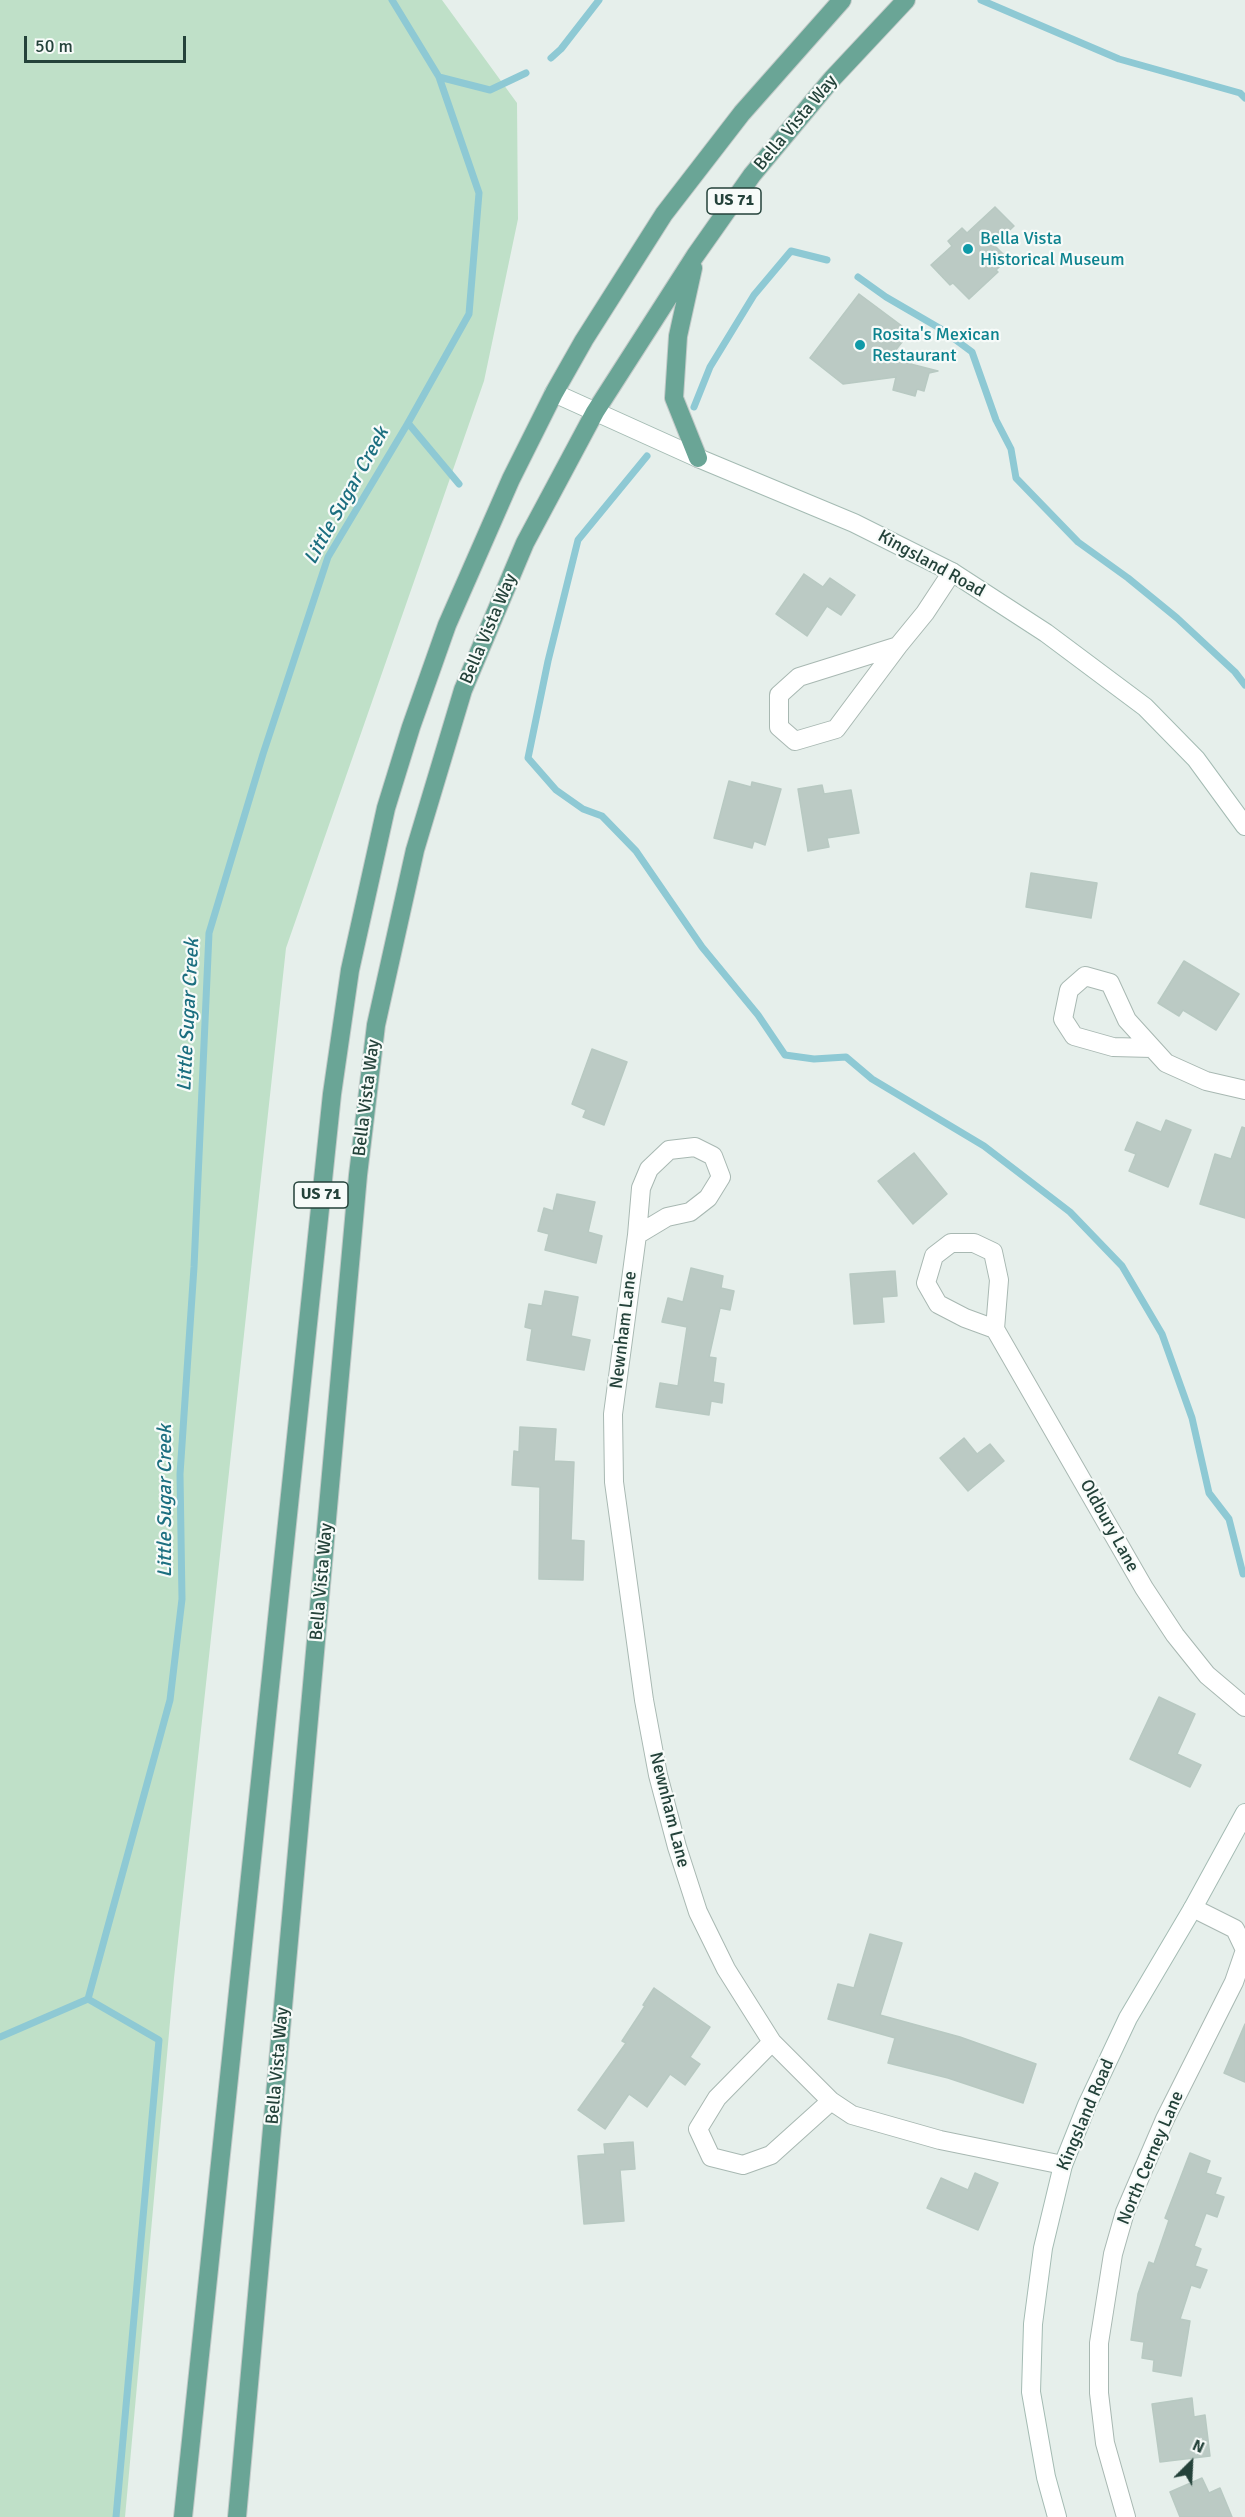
<!DOCTYPE html>
<style>
body{margin:0}
#map{position:relative;width:1245px;height:2517px;overflow:hidden;background:#e6efeb;font-family:Signika,sans-serif}
canvas{display:block}
.north{position:absolute;left:1161px;top:2433px;width:60px;height:60px;-webkit-text-stroke:4px #f7fbf9;paint-order:stroke;rotate:24deg;font-size:16px;font-weight:700;line-height:24px;text-align:center;color:#24423a}
.north::after{content:'';display:block;margin:auto;width:21px;height:27px;background:#24423a;clip-path:polygon(50% 0,100% 100%,50% 72%,0 100%)}
.scale{position:absolute;left:24px;top:36px;width:162px;height:27px;box-sizing:border-box;border:3px solid #24423a;border-top:0;padding-left:8px;font-size:18px;line-height:21px;white-space:nowrap;color:#24423a;-webkit-text-stroke:4px #f7fbf9;paint-order:stroke}
</style>
<div id="map">
<canvas width="1245" height="2517"></canvas>
<div class="north">N</div>
<div class="scale">50 m</div>
</div>
<script>
const g = document.querySelector('canvas').getContext('2d');
g.lineJoin = 'round';
function paint(path, color) { g.fillStyle = color; g.fill(path, 'evenodd'); }
const toPath = rows => new Path2D(rows.map(r => 'M' + r).join(''));
function trace(path, color, width, dash) { g.strokeStyle = color; g.lineWidth = width; g.lineCap = dash ? 'butt' : 'round'; g.setLineDash(dash || []); g.stroke(path); }
function label(font, color, halo, rows, align = 'center') {
  g.font = font + ' Signika,sans-serif'; g.lineWidth = 4.5; g.setLineDash([]); g.textBaseline = 'middle'; g.strokeStyle = halo; g.fillStyle = color; for (const [text, x, y, turn = 0] of rows) {
    g.save(); g.translate(x, y); g.rotate((+turn || 0) * Math.PI / 180); g.textAlign = isNaN(turn) ? turn : align; if (halo) g.strokeText(text, 0, 0); g.fillText(text, 0, 0); g.restore();
  }
}
const green = toPath([
 [0,0,442,0,517,103,518,219,484,381,286,948,174,1978,125,2517,0,2517]
]);
const stream = toPath([
 [981,0,1119,59,1240,93,1245,98],
 [551,58,561,49,599,0],
 [439,77,490,90,526,73],
 [858,277,886,297,941,329,972,352,996,420,1011,449,1016,478,1078,542,1128,578,1177,618,1235,672,1245,685],
 [694,407,710,367,754,295,791,251,827,260],
 [408,423,459,484],
 [647,456,578,540,548,661,528,758,556,790,583,809,602,816,636,851,702,947,758,1015,785,1055,814,1059,846,1057,872,1079,984,1146,1070,1212,1122,1266,1162,1334,1192,1418,1209,1493,1229,1519,1243,1574],
 [88,1999,159,2040,116,2517],
 [0,2037,88,1999,170,1700,182,1599,180,1474,194,1267,209,933,263,754,328,557,408,423,469,314,479,193,439,77,392,0]
]);
const building = toPath([
 [995,207,1014,226,994,245,1008,259,996,270,998,272,969,299,953,283,950,285,931,265,952,246,948,241,962,228,967,233,995,207],
 [859,294,910,332,887,361,895,360,938,371,929,373,924,391,917,389,915,396,893,390,896,377,843,384,810,358,859,294],
 [804,574,823,587,830,578,855,595,841,615,827,606,807,636,776,614,804,574],
 [729,781,751,787,752,782,781,789,765,845,754,841,752,848,714,838,729,781],
 [822,785,824,794,851,790,859,833,827,838,829,847,808,851,798,789,822,785],
 [1031,873,1097,883,1091,918,1026,907,1031,873],
 [1184,961,1239,994,1216,1030,1183,1010,1179,1016,1158,1003,1184,961],
 [592,1049,627,1062,604,1125,583,1117,586,1110,572,1104,592,1049],
 [1166,1120,1191,1130,1168,1187,1129,1171,1136,1154,1125,1150,1137,1122,1161,1132,1166,1120],
 [1242,1127,1245,1128,1245,1218,1200,1204,1215,1154,1231,1159,1242,1127],
 [914,1153,947,1194,913,1224,878,1181,914,1153],
 [557,1194,595,1202,588,1232,602,1236,596,1263,545,1250,549,1234,538,1231,544,1208,553,1211,557,1194],
 [691,1268,723,1276,721,1288,734,1291,730,1310,720,1308,709,1357,716,1358,713,1382,724,1384,722,1403,711,1401,709,1415,656,1407,660,1383,678,1386,687,1327,662,1322,668,1298,683,1302,691,1268],
 [895,1271,897,1296,882,1297,884,1322,854,1324,850,1274,895,1271],
 [545,1291,578,1297,571,1336,590,1340,584,1370,527,1360,532,1329,525,1327,529,1304,542,1306,545,1291],
 [520,1427,556,1429,554,1461,574,1462,571,1540,584,1541,583,1580,539,1579,540,1487,512,1485,514,1451,519,1452,520,1427],
 [964,1438,977,1454,990,1444,1004,1461,968,1491,940,1458,964,1438],
 [1159,1697,1195,1714,1177,1754,1201,1765,1190,1787,1130,1759,1159,1697],
 [870,1934,902,1943,880,2015,960,2037,1036,2064,1023,2103,948,2078,888,2063,895,2038,828,2019,838,1984,854,1988,870,1934],
 [654,1988,710,2027,690,2057,700,2064,685,2085,670,2074,647,2107,629,2094,605,2129,578,2110,626,2043,622,2041,645,2006,643,2005,654,1988],
 [1245,2024,1245,2082,1224,2073,1245,2024],
 [633,2142,635,2169,620,2170,624,2221,584,2224,578,2156,605,2154,604,2144,633,2142],
 [1190,2153,1210,2161,1206,2173,1221,2178,1215,2194,1224,2197,1217,2217,1206,2213,1194,2246,1201,2249,1195,2266,1207,2270,1200,2288,1191,2285,1180,2319,1190,2321,1181,2376,1153,2371,1154,2360,1142,2358,1144,2342,1131,2340,1138,2294,1149,2262,1154,2264,1169,2220,1165,2218,1190,2153],
 [975,2173,998,2183,978,2230,927,2208,941,2178,968,2190,975,2173],
 [1192,2398,1194,2417,1205,2415,1210,2456,1160,2462,1152,2404,1192,2398],
 [1202,2478,1209,2493,1220,2488,1232,2517,1180,2517,1170,2492,1202,2478]
]);
const street = toPath([
 [898,646,836,729,795,741,779,727,779,695,799,677,898,646],
 [898,646,925,613,952,572],
 [1152,1048,1113,1047,1074,1036,1063,1019,1069,990,1085,976,1110,983,1127,1020,1166,1063,1206,1081,1245,1090],
 [637,1235,641,1188,649,1169,669,1150,695,1147,713,1156,721,1177,708,1198,690,1212,667,1217,637,1235,613,1414,614,1482,644,1700,658,1775,677,1847,698,1912,726,1969,772,2042,831,2101,852,2115,940,2140,1063,2165],
 [995,1329,965,1318,938,1304,926,1283,934,1256,951,1243,974,1243,993,1252,999,1280,995,1329,1144,1588,1175,1635,1207,1675,1245,1707],
 [772,2042,717,2098,698,2129,711,2157,743,2165,771,2155,831,2101],
 [1126,2517,1105,2443,1099,2393,1099,2343,1113,2254,1125,2212,1165,2119,1234,1982,1245,1950,1235,1929,1193,1908]
]);
const secondary = toPath([
 [554,393,698,458,854,523,952,572,1046,633,1145,707,1196,759,1245,826],
 [1057,2517,1046,2477,1031,2392,1033,2324,1043,2248,1063,2165,1087,2105,1128,2018,1193,1908,1245,1813]
]);
const primary = toPath([
 [693,268,678,336,674,398,698,458],
 [183,2517,332,1094,350,970,386,808,411,727,447,625,511,479,554,393,584,340,664,214,742,113,842,0],
 [237,2517,358,1175,376,1025,415,850,463,690,525,543,595,412,695,256,752,175,832,79,906,0]
]);
const markers = [
 [968,249,6,"#0f9aa8"],
 [860,345,6,"#0f9aa8"]
];
const shields = [
 [734,201,54],
 [321,1195,54]
];
const shieldNames = [
 ["US 71",734,201],
 ["US 71",321,1195]
];
const streetNames = [
 ["Bella Vista Way",796,123,-50],
 ["Kingsland Road",931,564,29],
 ["Bella Vista Way",489,629,-67],
 ["Bella Vista Way",367,1098,-83],
 ["Newnham Lane",624,1330,-83],
 ["Oldbury Lane",1109,1526,61],
 ["Bella Vista Way",322,1582,-85],
 ["Newnham Lane",669,1810,76],
 ["Bella Vista Way",278,2066,-85],
 ["Kingsland Road",1086,2115,-67],
 ["North Cerney Lane",1151,2158,-67]
];
const cultureNames = [
 ["Bella Vista",980,239],
 ["Historical Museum",980,260],
 ["Rosita's Mexican",872,335],
 ["Restaurant",872,356]
];
const waterNames = [
 ["Little Sugar Creek",347,496,-61],
 ["Little Sugar Creek",189,1015,-87],
 ["Little Sugar Creek",166,1501,-90]
];
paint(green, '#bfe0c8');
trace(stream, '#8ec9d4', 7);
paint(building, '#bbcac4');
trace(building, '#b8c9c2', 1.5);
trace(street, '#a8b8b2', 20);
trace(secondary, '#a4bbb3', 20);
trace(primary, '#c2cac8', 20);
trace(street, '#fff', 18);
trace(secondary, '#fff', 18);
trace(primary, '#6aa596', 18);
for (const [x, y, r, color] of markers) { const dot = new Path2D(); dot.arc(x, y, r, 0, 2 * Math.PI); g.fillStyle = color; g.fill(dot); trace(dot, '#f7fbf9', 2); }
for (const [x, y, w] of shields) { const box = new Path2D(); box.roundRect(x - w / 2, y - 13, w, 26, 4.5); g.fillStyle = '#f7fbf9'; g.fill(box); trace(box, '#24423a', 1.5); }
label('bold 16px', '#24423a', null, shieldNames);
label('18px', '#24423a', '#f7fbf9', streetNames);
label('18px', '#0d838f', '#f7fbf9', cultureNames, 'left');
label('italic 20px', '#1c6f80', '#f7fbf9', waterNames);
</script>
